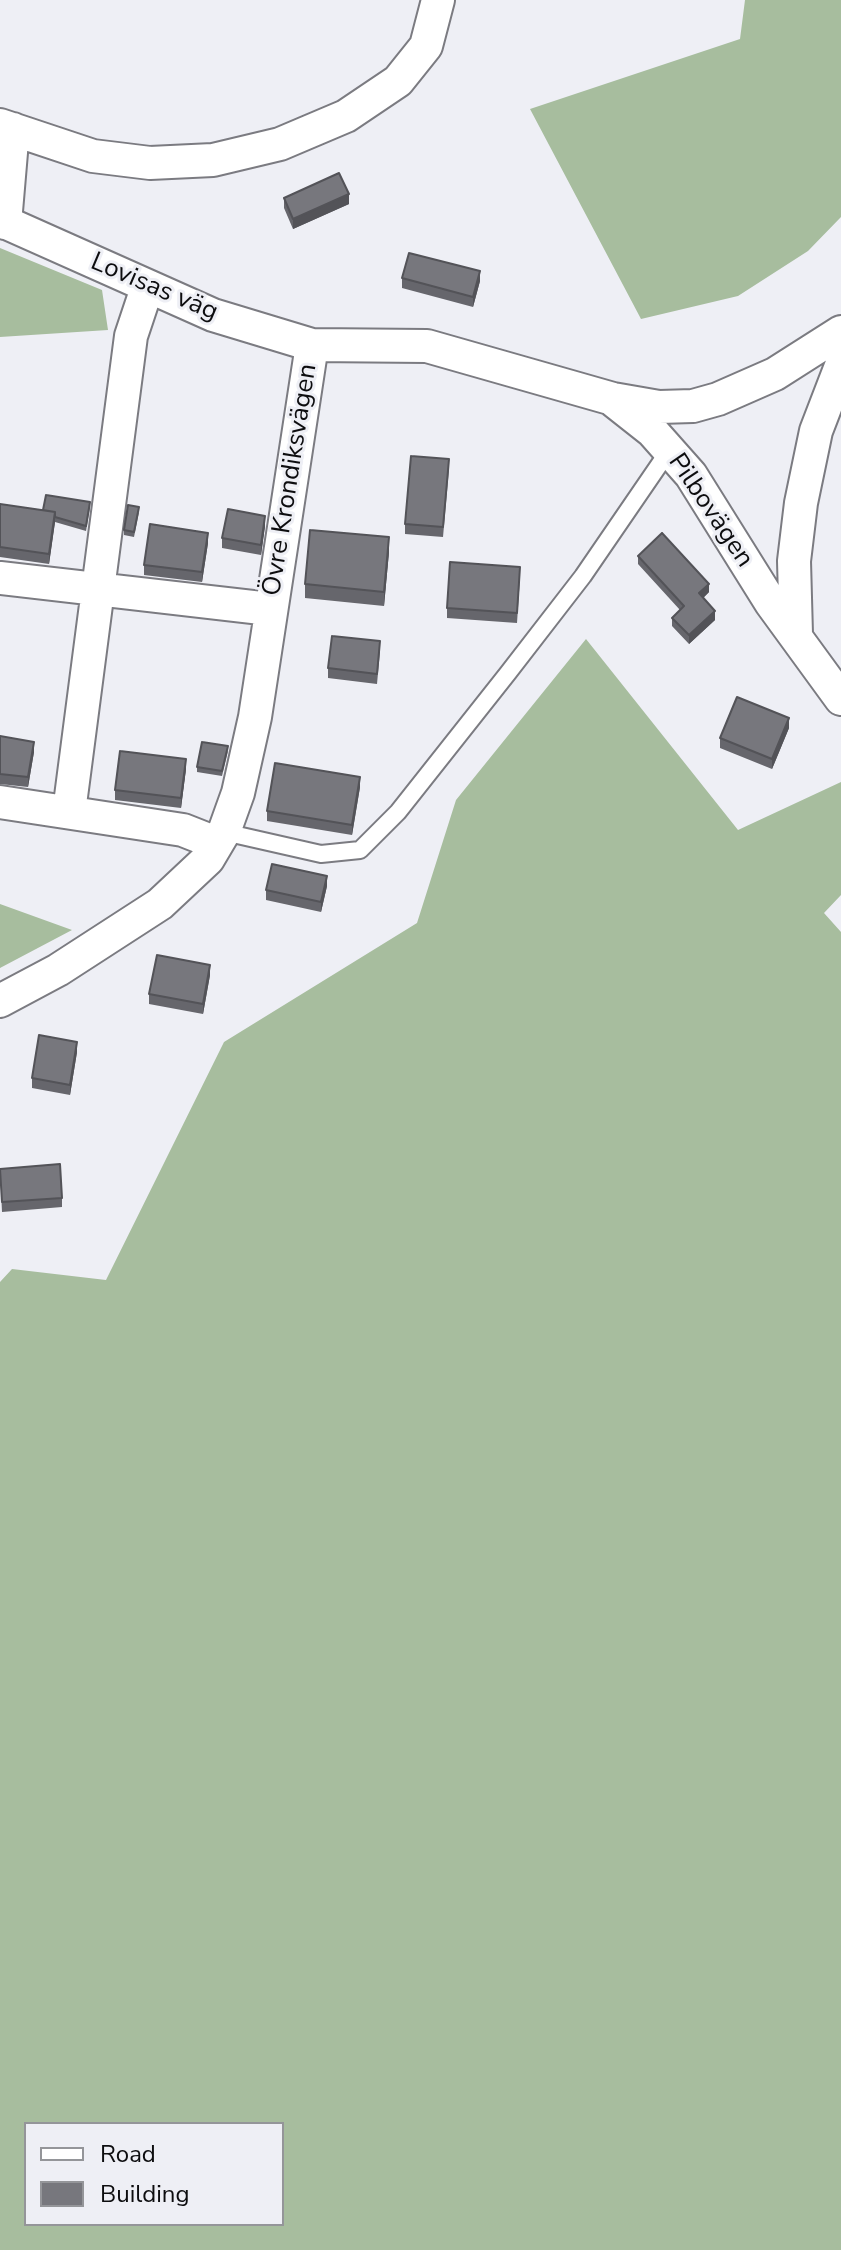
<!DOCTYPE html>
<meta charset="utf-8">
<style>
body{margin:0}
#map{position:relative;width:841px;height:2250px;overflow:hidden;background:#eeeff5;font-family:"Nunito Sans",sans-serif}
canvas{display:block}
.legend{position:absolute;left:24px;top:2122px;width:260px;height:104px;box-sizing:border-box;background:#eeeff5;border:2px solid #949599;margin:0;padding:10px 14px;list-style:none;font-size:24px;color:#0d0d0f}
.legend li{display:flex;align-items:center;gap:16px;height:40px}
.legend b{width:40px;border:2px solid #949599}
</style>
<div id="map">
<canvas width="841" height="2250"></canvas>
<ul class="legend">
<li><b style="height:10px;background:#fff"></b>Road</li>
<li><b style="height:22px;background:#77777d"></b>Building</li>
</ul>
</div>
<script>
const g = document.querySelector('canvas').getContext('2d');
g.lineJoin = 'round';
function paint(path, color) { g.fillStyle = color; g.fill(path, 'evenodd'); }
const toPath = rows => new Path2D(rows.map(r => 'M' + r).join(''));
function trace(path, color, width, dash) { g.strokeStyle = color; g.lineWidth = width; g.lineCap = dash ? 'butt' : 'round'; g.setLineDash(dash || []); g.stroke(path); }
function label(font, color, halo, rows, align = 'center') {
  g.font = font + ' "Nunito Sans",sans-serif'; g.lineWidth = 6; g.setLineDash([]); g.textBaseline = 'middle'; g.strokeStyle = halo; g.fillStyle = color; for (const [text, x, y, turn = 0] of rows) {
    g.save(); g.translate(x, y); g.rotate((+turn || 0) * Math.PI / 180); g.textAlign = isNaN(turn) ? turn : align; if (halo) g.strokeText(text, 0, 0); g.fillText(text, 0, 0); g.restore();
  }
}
const forest = toPath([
 [745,0,841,0,841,217,808,251,738,296,641,319,530,109,740,39],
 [0,248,102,290,108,330,0,337],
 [586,639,738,830,841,782,841,895,824,913,841,932,841,2250,0,2250,0,1282,12,1269,106,1280,224,1042,417,923,456,800],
 [26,2124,282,2124,282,2224,26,2224],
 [0,904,72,930,0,968]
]);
const lane = toPath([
 [224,832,321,854,360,850,398,812,508,673,583,576,670,449]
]);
const street = toPath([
 [0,125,93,156,150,163,213,160,280,144,346,116,398,81,426,46,438,0],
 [0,220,213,315,312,345],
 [5,223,13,129],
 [614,401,652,431,691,475,771,603,841,699],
 [0,578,270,609],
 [796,634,794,561,801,503,816,431,841,366],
 [0,802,183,830,216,843],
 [69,812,131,336,147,288],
 [0,1001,58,970,160,904,208,859,224,832,238,793,255,717,312,345,427,346,613,399,659,407,693,406,718,399,775,374,841,332]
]);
const wall = toPath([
 [284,198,349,204,293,229,284,208],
 [402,278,480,281,473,307,402,288],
 [449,469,443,537,405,534,405,524],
 [0,504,43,510,90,507,86,531,55,522,49,564,0,557],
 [139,512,134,537,124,535,124,530],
 [265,526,261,555,222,548,222,538],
 [208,543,202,582,144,575,144,565],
 [389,552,384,606,305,598,305,584],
 [638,556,709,592,703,598,715,620,689,644,672,626,672,618,680,610,638,564],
 [520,577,517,623,447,618,447,608],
 [380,651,377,684,328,678,328,668],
 [789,728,772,769,720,748,720,738],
 [0,736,34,752,28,787,0,784],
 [228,751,222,776,197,772,197,767],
 [186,769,181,808,115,800,115,790],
 [360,787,352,835,267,821,267,811],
 [327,886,321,912,266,900,266,890],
 [210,975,203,1014,149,1004,149,994],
 [77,1052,70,1095,32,1088,32,1078],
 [0,1169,62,1198,62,1207,2,1212]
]);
const shadedWall = toPath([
 [349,194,349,204,293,229,293,219],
 [480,271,480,281,473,307,473,297],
 [55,512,55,522,49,564,49,554],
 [265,516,265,526,261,555,261,545],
 [208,533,208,543,202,582,202,572],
 [389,537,389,552,384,606,384,592],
 [709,584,709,592,699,602,699,593],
 [715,611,715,620,689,644,689,635],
 [789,718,789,728,772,769,772,759],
 [34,742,34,752,28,787,28,777],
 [186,759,186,769,181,808,181,798],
 [360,777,360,787,352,835,352,825],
 [327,876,327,886,321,912,321,902],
 [210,965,210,975,203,1014,203,1004],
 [77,1042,77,1052,70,1095,70,1085]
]);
const building = toPath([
 [339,173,349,194,293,219,284,198,339,173],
 [409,253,480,271,473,297,402,278,409,253],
 [411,456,449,459,443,527,405,524,411,456],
 [46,495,90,502,86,526,55,517,55,512,43,510,46,495],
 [0,504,55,512,49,554,0,547,0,504],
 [128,505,139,507,134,532,124,530,128,505],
 [228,509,265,516,261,545,222,538,228,509],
 [150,524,208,533,202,572,144,565,150,524],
 [310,530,389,537,384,592,305,584,310,530],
 [662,533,709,584,699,593,715,611,689,635,672,618,684,606,638,556,662,533],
 [450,562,520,567,517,613,447,608,450,562],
 [332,636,380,641,377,674,328,668,332,636],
 [737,697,789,718,772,759,720,738,737,697],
 [0,736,34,742,28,777,0,774,0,736],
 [202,742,228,746,222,771,197,767,202,742],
 [120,751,186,759,181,798,115,790,120,751],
 [275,763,360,777,352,825,267,811,275,763],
 [272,864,327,876,321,902,266,890,272,864],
 [157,955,210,965,203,1004,149,994,157,955],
 [39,1035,77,1042,70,1085,32,1078,39,1035],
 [60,1164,62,1198,2,1202,0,1169,60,1164]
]);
const streetNames = [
 ["Lovisas väg",154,288,23],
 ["Övre Krondiksvägen",291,480,-81],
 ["Pilbovägen",710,511,56]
];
paint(forest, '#a7bd9e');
trace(lane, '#7b7b81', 20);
trace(street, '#7b7b81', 36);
trace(lane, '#fff', 16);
trace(street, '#fff', 32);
paint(wall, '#66666c');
paint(shadedWall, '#535358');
paint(building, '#77777d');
trace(building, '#535358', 2);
label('26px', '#0d0d0f', '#eeeff5', streetNames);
</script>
